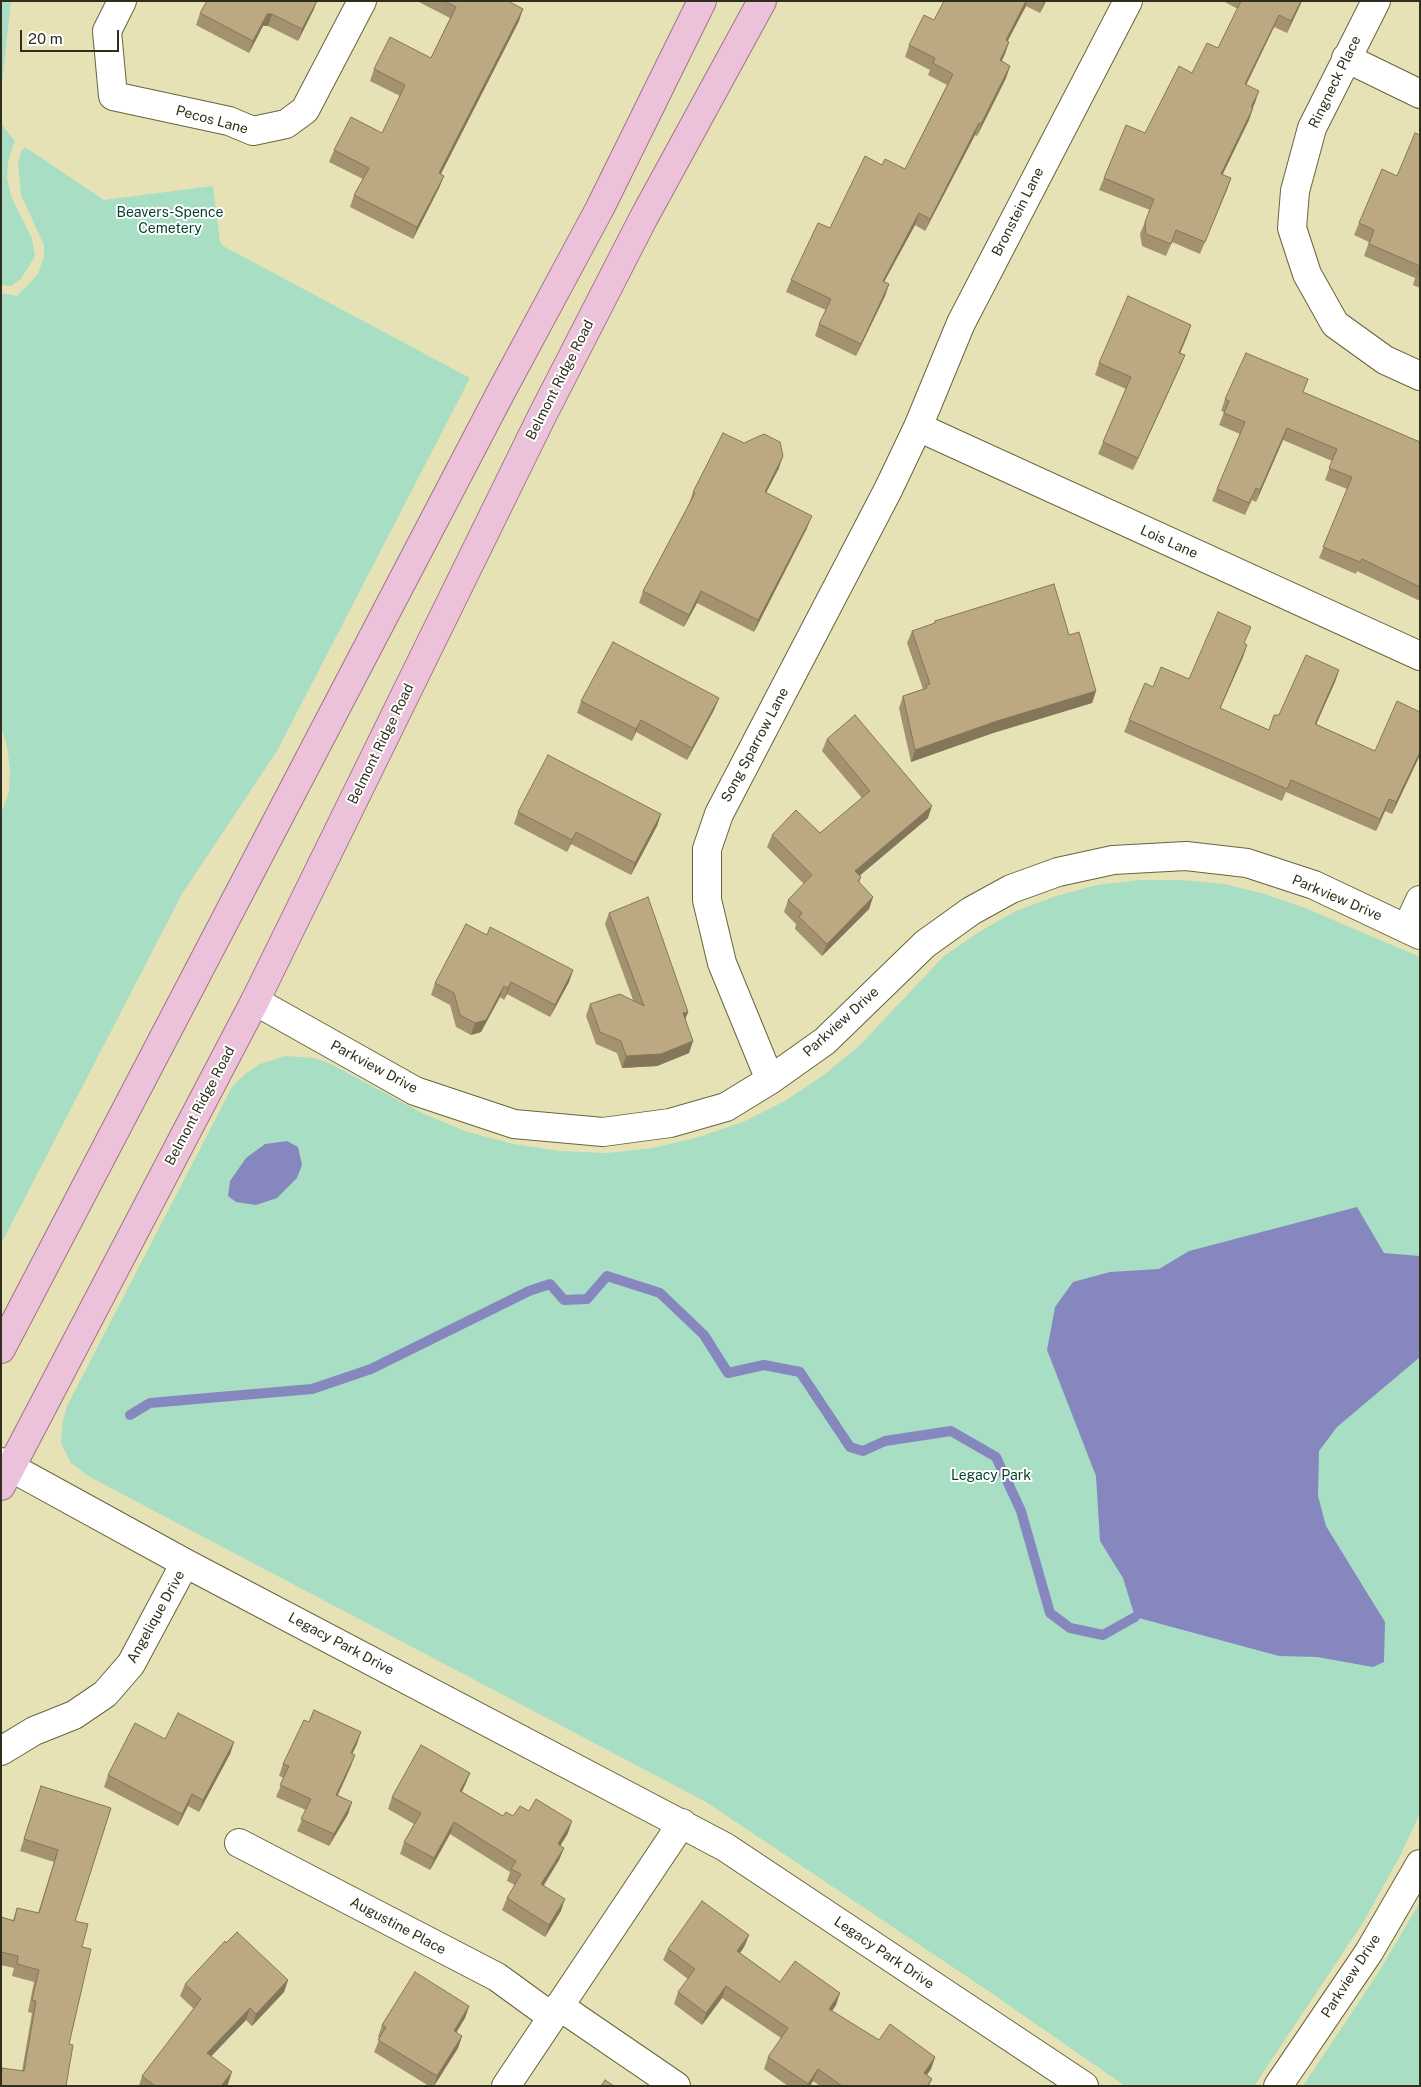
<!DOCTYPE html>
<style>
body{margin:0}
#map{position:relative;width:1421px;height:2087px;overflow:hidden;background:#e6e2b6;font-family:"Public Sans",sans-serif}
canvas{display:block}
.frame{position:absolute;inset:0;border:2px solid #302e1d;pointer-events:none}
.scale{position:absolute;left:20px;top:30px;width:99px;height:22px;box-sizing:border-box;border:2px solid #302e1d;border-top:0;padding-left:6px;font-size:15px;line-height:18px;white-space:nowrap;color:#302e1d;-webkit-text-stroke:4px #fff;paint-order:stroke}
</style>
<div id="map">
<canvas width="1421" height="2087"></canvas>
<div class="frame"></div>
<div class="scale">20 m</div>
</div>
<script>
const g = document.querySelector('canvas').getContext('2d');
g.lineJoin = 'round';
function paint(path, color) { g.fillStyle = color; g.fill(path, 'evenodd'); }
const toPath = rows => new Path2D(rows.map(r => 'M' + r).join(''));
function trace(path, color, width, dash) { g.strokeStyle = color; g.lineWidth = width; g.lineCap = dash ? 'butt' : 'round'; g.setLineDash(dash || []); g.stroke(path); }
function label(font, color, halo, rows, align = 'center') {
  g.font = font + ' "Public Sans",sans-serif'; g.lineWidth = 4; g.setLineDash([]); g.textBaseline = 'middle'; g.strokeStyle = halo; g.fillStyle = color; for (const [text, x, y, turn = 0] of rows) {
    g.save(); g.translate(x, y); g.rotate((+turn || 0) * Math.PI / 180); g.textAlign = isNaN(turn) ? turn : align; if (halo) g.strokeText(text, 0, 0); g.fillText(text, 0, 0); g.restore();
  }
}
const green = toPath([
 [1,1,11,1,1,93],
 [1,124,15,141,8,161,7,178,11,196,32,239,35,256,21,279,11,286,1,285],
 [25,147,104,200,213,186,220,242,223,246,470,378,277,751,182,894,1,1244,1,814,9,792,10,770,7,746,1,727,1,293,17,296,38,274,44,256,44,245,21,195,18,163,21,152],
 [1139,880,1181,880,1224,884,1265,894,1305,908,1420,957,1420,1813,1401,1854,1364,1921,1254,2086,1125,2086,984,1988,706,1802,88,1476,71,1463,61,1443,63,1421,67,1406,232,1087,245,1074,260,1064,286,1056,314,1058,331,1064,424,1114,468,1132,513,1144,560,1151,607,1153,653,1148,699,1137,743,1122,785,1101,824,1075,860,1045,944,956,979,932,1016,911,1056,896,1097,885],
 [1420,1902,1420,2086,1303,2086,1380,1970]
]);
const water = toPath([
 [287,1141,298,1147,302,1165,297,1178,277,1198,256,1205,236,1202,228,1196,230,1181,246,1158,265,1144],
 [1357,1207,1384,1253,1420,1256,1420,1357,1337,1427,1319,1451,1318,1496,1326,1526,1385,1622,1384,1662,1373,1667,1317,1657,1279,1656,1135,1617,1123,1578,1100,1541,1096,1476,1047,1350,1055,1307,1073,1282,1110,1272,1159,1269,1189,1251]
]);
const stream = toPath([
 [130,1415,150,1403,312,1389,371,1369,529,1291,550,1284,564,1300,587,1299,607,1276,660,1293,704,1335,728,1373,764,1365,800,1372,850,1447,863,1451,885,1441,951,1431,996,1457,1021,1511,1050,1613,1070,1628,1103,1635,1135,1617]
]);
const minor = toPath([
 [122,1,107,31,113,96,229,121,253,131,286,124,305,110,362,1],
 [1376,1,1312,128,1295,191,1292,228,1307,274,1335,324,1385,360,1420,376],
 [1346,58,1420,94],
 [918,427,1420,656],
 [1407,928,1420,900],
 [255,1001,415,1091,514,1124,603,1132,670,1123,726,1107,770,1080,825,1041,925,944,971,911,1011,889,1058,872,1113,860,1186,856,1247,863,1314,885,1420,935],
 [770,1080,722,963,707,900,707,849,719,814,888,490,918,427,961,323,1128,1],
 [1,1462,185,1563,725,1847,1084,2086],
 [1,1751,34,1731,74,1715,105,1694,131,1664,185,1563],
 [239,1843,497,1977,552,2017],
 [559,2006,676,2086],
 [506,2086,682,1823],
 [1278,2086,1369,1952,1420,1864]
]);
const major = toPath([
 [1,1349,500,394,600,208,702,1],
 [1,1486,255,1001,542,416,643,219,762,1]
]);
const wall = toPath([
 [417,1,508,1,519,21,441,174,444,176,439,188,413,239,350,207,354,195,363,179,329,162,334,150,382,133,400,96,370,81,374,69,431,58,450,18],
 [944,1,1046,1,1040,13,1026,6,1007,41,1009,42,1002,61,1010,66,1006,78,977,136,975,135,925,231,915,225,884,282,889,284,885,296,856,356,815,336,819,324,826,310,786,292,791,280,830,228,882,165,905,169,947,85,928,75,930,70,905,57,909,45,934,20],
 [1223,1,1302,1,1287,33,1274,27,1246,84,1255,103,1252,108,1253,108,1249,120,1222,175,1231,178,1200,254,1172,242,1166,256,1142,246,1140,234,1150,210,1099,190,1104,178,1145,133,1192,73,1218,48,1238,9],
 [314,9,298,41,268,26,263,26,249,53,196,25,200,13],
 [1420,135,1420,288,1413,285,1415,278,1364,256,1369,242,1354,235,1359,223,1397,176],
 [1191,325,1180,353,1185,355,1180,367,1133,470,1098,454,1103,442,1126,389,1095,375,1099,363],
 [1303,392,1420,442,1420,601,1357,571,1356,574,1319,558,1347,489,1325,480,1332,461,1283,440,1256,502,1252,500,1245,515,1212,501,1240,434,1219,425,1224,412,1221,411,1225,399],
 [779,468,766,493,807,528,754,632,697,603,684,627,639,603,643,591,689,504,693,492],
 [935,621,1069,635,1096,691,1092,703,993,733,911,762,899,708,903,696,923,689,907,643,912,631,934,624],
 [1245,643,1243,657,1220,709,1269,730,1279,715,1339,670,1335,682,1316,724,1375,751,1420,755,1392,814,1385,811,1376,831,1286,792,1282,801,1124,732,1129,720,1189,679],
 [719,698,714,710,687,760,636,732,632,741,577,713,581,701],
 [827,739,928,818,860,875,861,877,859,883,873,897,869,909,822,956,795,929,796,924,784,912,788,900,804,884,767,847,772,835,820,833,862,798,822,751],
 [518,812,661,814,657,826,631,875,571,844,567,852,514,824],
 [609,913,688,1012,685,1019,693,1041,689,1053,657,1066,622,1068,617,1053,596,1044,586,1016,590,1004,633,1000,605,924],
 [487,935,573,970,569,982,550,1017,507,994,504,1000,500,997,481,1032,471,1035,456,1027,450,1005,431,995,435,983],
 [165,1739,234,1742,230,1754,199,1812,188,1806,178,1826,104,1787,108,1775],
 [357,1744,352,1753,351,1766,338,1795,352,1802,348,1814,329,1846,297,1831,306,1810,276,1797,284,1778,279,1776,283,1764],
 [470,1773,465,1785,462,1792,503,1816,513,1816,568,1833,560,1846,564,1848,559,1860,544,1885,561,1911,545,1937,502,1910,507,1898,515,1885,507,1881,510,1872,450,1834,430,1870,400,1854,404,1842,414,1824,388,1809,392,1797],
 [41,1786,111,1808,75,1921,82,1947,69,2044,66,2086,22,2071,32,2013,28,2012,34,1982,12,1976,14,1968,1,1965,1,1917,13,1920,17,1908,38,1913,54,1862,20,1851],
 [749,1935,744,1947,740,1953,780,1982,836,2005,832,2011,879,2040,935,2057,931,2069,927,2075,932,2079,929,2086,820,2086,813,2081,810,2086,788,2086,764,2069,768,2057,781,2038,722,1998,702,2025,674,2004,678,1992,688,1979,663,1960,668,1949],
 [226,1943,288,1980,284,1992,252,2026,246,2020,211,2056,228,2084,226,2086,139,2086,142,2076,194,2009,180,1996,185,1984],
 [469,2006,465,2018,456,2032,462,2036,458,2048,434,2086,429,2086,374,2052,380,2038,378,2037,382,2025]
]);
const shadedWall = toPath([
 [317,1,314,9,298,41,302,29],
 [1026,1,1027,1,1026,6,1002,52,1006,40],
 [1044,1,1046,1,1040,13],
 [1301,1,1302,1,1287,33,1291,21],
 [523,9,519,21,435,185,439,173],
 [267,14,272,14,268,26,263,26,249,53,253,41],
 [1279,15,1274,27,1241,96,1245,84],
 [1009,42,1005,54,996,72,1000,60],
 [1010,66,1006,78,977,136,981,124],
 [1259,91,1255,103,1247,119,1251,107],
 [1253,108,1249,120,1217,186,1221,174],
 [979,123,975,135,925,231,930,219],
 [444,176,439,188,413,239,417,227],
 [1231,178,1227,190,1200,254,1205,242],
 [919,213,915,225,878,293,883,281],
 [889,284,885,296,856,356,861,344],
 [1191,325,1187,337,1175,365,1179,353],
 [1185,355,1180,367,1133,470,1138,458],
 [1287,428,1283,440,1256,502,1260,490],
 [783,456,779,468,760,504,765,492],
 [812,516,807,528,754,632,758,620],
 [701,591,697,603,684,627,689,615],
 [1247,645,1243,657,1215,720,1220,708],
 [1339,670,1335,682,1311,736,1315,724],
 [1096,691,1092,703,993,733,911,762,915,750,997,721],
 [719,698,714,710,687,760,692,748],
 [641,720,636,732,632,741,636,729],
 [1420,752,1420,755,1392,814,1396,802],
 [1389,799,1385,811,1376,831,1380,819],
 [932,806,928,818,851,883,855,871],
 [661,814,657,826,631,875,635,863],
 [576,832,571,844,567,852,572,840],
 [873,897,869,909,822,956,827,944],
 [573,970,569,982,550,1017,555,1005],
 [511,982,507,994,504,1000,508,988],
 [504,986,500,997,481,1032,471,1035,475,1023],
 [688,1012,684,1023,683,1013],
 [693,1041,689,1053,657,1066,622,1068,626,1056],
 [361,1732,357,1744,347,1765,351,1753],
 [234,1742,230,1754,199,1812,203,1800],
 [355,1755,351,1766,332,1807,336,1795],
 [470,1773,465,1785,456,1803,460,1791],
 [192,1794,188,1806,178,1826,182,1814],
 [352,1802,348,1814,329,1846,334,1834],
 [572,1821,568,1833,554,1856,558,1844],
 [454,1822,450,1834,430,1870,434,1858],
 [564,1848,559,1860,537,1896,541,1884],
 [565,1899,561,1911,545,1937,549,1925],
 [749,1935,744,1947,733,1963,737,1951],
 [288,1980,284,1992,252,2026,256,2014],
 [726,1986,722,1998,702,2025,706,2013],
 [840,1993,836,2005,825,2021,829,2009],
 [469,2006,465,2018,450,2043,454,2031],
 [250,2008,246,2020,203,2065,207,2053],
 [462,2036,458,2048,434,2086,437,2076],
 [935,2057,931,2069,919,2085,924,2073],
 [818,2069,813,2081,810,2086,807,2086],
 [232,2072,228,2084,226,2086,221,2086]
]);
const building = toPath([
 [207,1,317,1,302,29,272,14,267,14,253,41,200,13,207,1],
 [445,1,508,1,523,9,439,173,444,176,417,227,354,195,369,168,334,150,351,117,382,133,405,85,374,69,390,37,431,58,456,7,445,1],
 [944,1,1026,1,1006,40,1009,42,1000,60,1010,66,981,124,979,123,930,219,919,213,883,281,889,284,861,344,819,324,831,299,791,280,818,223,830,228,865,156,882,165,885,159,905,169,953,74,933,63,935,58,909,45,924,15,934,20,944,1],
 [1241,1,1301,1,1291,21,1279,15,1245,84,1259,91,1251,107,1253,108,1221,174,1231,178,1205,242,1176,230,1171,244,1146,234,1145,222,1154,199,1104,178,1126,125,1145,133,1179,66,1192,73,1207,43,1218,48,1241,1],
 [1415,133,1420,135,1420,266,1369,244,1374,230,1359,223,1382,169,1397,176,1415,133],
 [1420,267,1420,274,1417,273,1420,267],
 [1128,296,1191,325,1179,353,1185,355,1138,458,1103,442,1131,377,1099,363,1128,296],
 [1246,353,1308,379,1303,392,1420,442,1420,587,1362,559,1360,562,1323,547,1352,477,1329,468,1337,449,1287,428,1260,490,1256,488,1249,503,1217,489,1245,422,1224,413,1229,401,1225,399,1246,353],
 [723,433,744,443,764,434,780,442,783,456,765,492,812,516,758,620,701,591,689,615,643,591,695,493,693,492,723,433],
 [1054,584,1069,635,1079,632,1096,691,997,721,915,750,903,696,927,688,926,685,930,684,912,631,935,623,935,621,1054,584],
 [1218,612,1251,627,1244,643,1247,645,1220,708,1269,730,1274,715,1279,715,1306,655,1339,670,1315,724,1375,751,1397,701,1420,712,1420,752,1396,802,1389,799,1380,819,1291,780,1287,789,1129,720,1145,683,1153,687,1161,667,1189,679,1218,612],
 [613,642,719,698,692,748,641,720,636,729,581,701,613,642],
 [855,715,932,806,855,871,861,877,858,881,873,897,827,944,799,917,802,913,788,900,812,875,772,835,796,810,820,833,870,791,827,739,855,715],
 [548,755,661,814,635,863,576,832,572,840,518,812,548,755],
 [648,897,688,1012,683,1013,693,1041,661,1054,626,1056,621,1041,600,1032,590,1004,620,994,644,1006,609,913,648,897],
 [466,924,487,935,490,927,573,970,555,1005,511,982,508,988,504,986,486,1020,475,1023,460,1015,454,993,435,983,466,924],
 [314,1710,361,1732,351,1753,355,1755,336,1795,352,1802,334,1834,301,1819,311,1799,280,1785,289,1766,283,1764,304,1720,309,1722,314,1710],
 [178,1713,234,1742,203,1800,192,1794,182,1814,108,1775,135,1723,165,1739,178,1713],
 [421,1745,470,1773,460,1791,503,1816,506,1812,513,1816,520,1806,529,1811,536,1799,572,1821,558,1844,564,1848,541,1884,565,1899,549,1925,507,1898,521,1874,511,1869,516,1861,454,1822,434,1858,404,1842,421,1813,392,1797,421,1745],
 [41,1786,111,1808,75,1921,88,1924,82,1947,91,1949,69,2044,73,2045,66,2086,1,2086,2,2068,24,2071,36,2001,32,2000,39,1970,17,1964,18,1956,1,1952,1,1917,14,1921,17,1908,39,1913,58,1850,24,1839,41,1786],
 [702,1901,749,1935,737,1951,780,1982,795,1961,840,1993,829,2009,879,2040,890,2024,935,2057,924,2073,932,2079,927,2086,842,2086,818,2069,808,2084,768,2057,788,2028,726,1986,706,2013,678,1992,695,1969,668,1949,702,1901],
 [237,1932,288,1980,256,2014,250,2008,207,2053,232,2072,221,2086,155,2086,142,2076,201,1999,185,1984,225,1941,226,1943,237,1932],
 [415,1972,469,2006,454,2031,462,2036,437,2076,378,2040,386,2027,382,2025,415,1972],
 [605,2080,614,2086,601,2086,605,2080]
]);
const streetNames = [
 ["Ringneck Place",1335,82,-64],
 ["Pecos Lane",212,120,15],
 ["Bronstein Lane",1018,212,-63],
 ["Belmont Ridge Road",560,380,-63],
 ["Lois Lane",1169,542,24],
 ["Belmont Ridge Road",381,744,-64],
 ["Song Sparrow Lane",755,745,-62],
 ["Parkview Drive",1337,898,23],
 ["Parkview Drive",841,1022,-42],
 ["Parkview Drive",374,1067,28],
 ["Belmont Ridge Road",200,1106,-62],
 ["Angelique Drive",156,1617,-61],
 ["Legacy Park Drive",341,1644,28],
 ["Augustine Place",398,1926,28],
 ["Legacy Park Drive",884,1953,34],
 ["Parkview Drive",1351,1976,-57]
];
const parkNames = [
 ["Beavers-Spence",170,213],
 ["Cemetery",170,229],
 ["Legacy Park",991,1476]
];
paint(green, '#a8dec4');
paint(water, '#8787c0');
trace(stream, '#8787c0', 10);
trace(minor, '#68643c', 30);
trace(major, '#a17488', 30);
trace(minor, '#fff', 28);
trace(major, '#ebc2da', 28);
paint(wall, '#a3916f');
paint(shadedWall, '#84765a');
paint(building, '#bda981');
trace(building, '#84765a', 1);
label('14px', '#302e1d', '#fff', streetNames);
label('14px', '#05422d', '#fff', parkNames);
</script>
